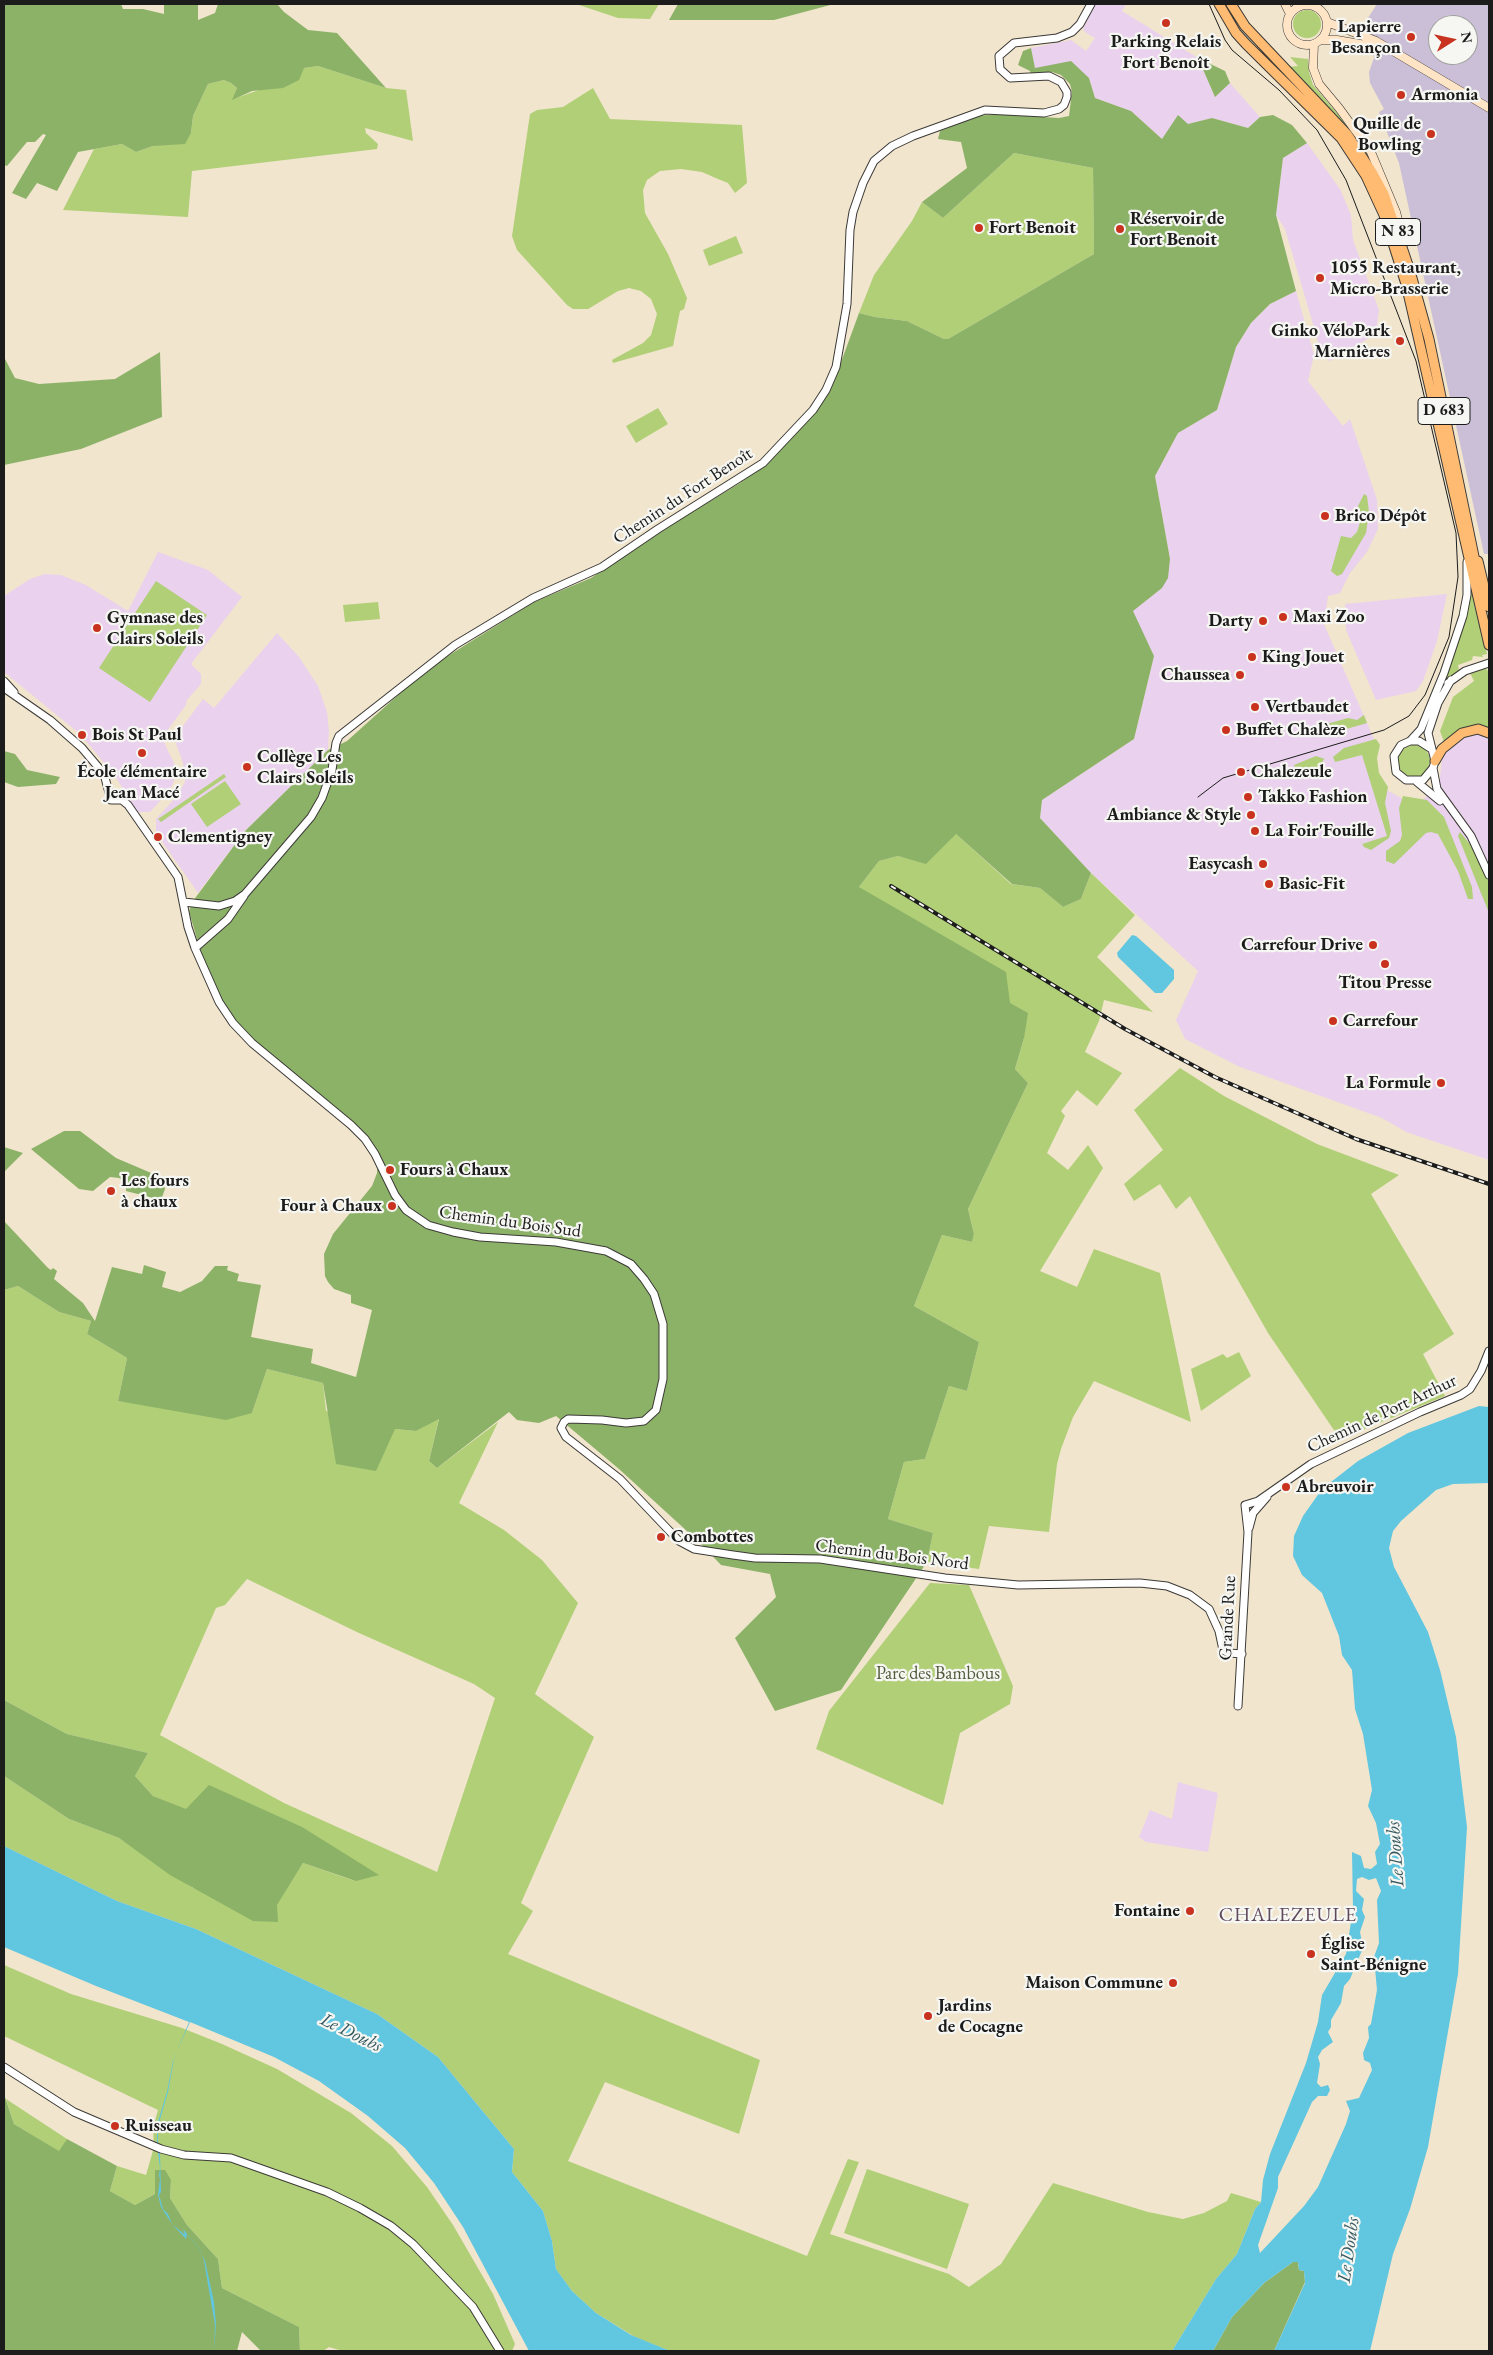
<!DOCTYPE html>
<meta charset="utf-8">
<style>
body{margin:0}
#map{position:relative;width:1493px;height:2355px;overflow:hidden;background:#f1e5cd;font-family:"EB Garamond",serif}
canvas{display:block}
.frame{position:absolute;inset:0;border:5px solid #1c1c1c;pointer-events:none}
.north{position:absolute;left:1428px;top:15px;width:50px;height:50px;box-sizing:border-box;background:#f6f6f2;border:1px solid #9f9f9c;border-radius:50%;rotate:80deg;font-size:14px;font-weight:700;line-height:20px;text-align:center;color:#1c1c1c}
.north::after{content:'';display:block;margin:auto;width:18px;height:22px;background:#c8321e;clip-path:polygon(50% 0,100% 100%,50% 72%,0 100%)}
</style>
<div id="map">
<canvas width="1493" height="2355"></canvas>
<div class="frame"></div>
<div class="north">N</div>
</div>
<script>
const g = document.querySelector('canvas').getContext('2d');
g.lineJoin = 'round';
function paint(path, color) { g.fillStyle = color; g.fill(path, 'evenodd'); }
const toPath = rows => new Path2D(rows.map(r => 'M' + r).join(''));
function trace(path, color, width, dash) { g.strokeStyle = color; g.lineWidth = width; g.lineCap = dash ? 'butt' : 'round'; g.setLineDash(dash || []); g.stroke(path); }
function label(font, color, halo, rows, align = 'center') {
  g.font = font + ' "EB Garamond",serif'; g.lineWidth = 4.5; g.setLineDash([]); g.textBaseline = 'middle'; g.strokeStyle = halo; g.fillStyle = color; for (const [text, x, y, turn = 0] of rows) {
    g.save(); g.translate(x, y); g.rotate((+turn || 0) * Math.PI / 180); g.textAlign = isNaN(turn) ? turn : align; if (halo) g.strokeText(text, 0, 0); g.fillText(text, 0, 0); g.restore();
  }
}
const built = toPath([
 [1095,4,1126,4,1122,11,1198,58,1215,97,1230,83,1260,117,1248,128,1212,118,1188,124,1162,139,1131,111,1095,98,1089,78,1035,68,1031,48,1071,40,1086,51,1095,38,1086,33,1083,29],
 [1307,143,1340,189,1351,215,1353,240,1379,310,1377,325,1379,332,1330,361,1322,355,1285,229,1276,215,1283,158],
 [1296,291,1314,355,1308,381,1343,426,1350,419,1377,500,1378,529,1367,552,1350,573,1340,593,1328,596,1324,624,1377,746,1374,763,1383,788,1403,799,1423,799,1439,788,1442,756,1448,748,1470,734,1482,733,1489,736,1489,1160,1406,1132,1382,1118,1240,1067,1185,1039,1176,1020,1198,971,1091,873,1040,818,1042,800,1134,739,1154,656,1132,611,1162,588,1170,559,1155,476,1178,433,1217,410,1236,347,1251,323,1270,304],
 [158,552,208,570,242,597,191,664,201,674,201,684,187,700,186,705,162,738,176,767,176,776,170,790,150,812,137,812,115,776,80,734,4,672,4,596,30,579,45,574,61,575,86,585,128,611],
 [1447,594,1437,641,1423,681,1416,691,1376,700,1346,630,1345,604],
 [277,633,299,657,318,686,327,712,329,731,328,750,245,831,198,893,156,833,156,819,177,796,185,782,183,763,174,738,203,699,214,708],
 [1178,1782,1218,1793,1208,1852,1146,1842,1139,1837,1150,1810,1172,1819]
]);
const industrial = toPath([
 [1377,4,1489,4,1489,554,1484,554,1399,163,1379,112,1384,109,1370,83,1369,72,1374,58,1366,21],
 [1438,25,1468,25,1468,55,1438,55]
]);
const green = toPath([
 [576,4,659,4,650,19,618,18],
 '1293 24a14 14 0 1 1 28 0a14 14 0 1 1-28 0Z',
 [1290,57,1308,59,1309,72,1313,85,1360,140,1382,179,1288,67,1298,66],
 [318,66,386,88,406,90,413,141,365,128,366,133,378,144,377,149,192,171,188,217,63,210,94,149,122,144,136,152,191,133,193,116,208,84,224,80,231,83,237,88,233,99,262,89,304,68],
 [593,88,610,119,742,125,747,183,735,193,728,183,718,179,702,172,681,169,660,171,647,180,643,190,645,213,668,254,687,298,684,309,680,311,673,346,613,363,612,360,643,343,651,335,657,314,651,299,641,291,629,288,618,291,588,309,573,309,567,305,517,250,512,236,530,114,537,110,563,107],
 [1014,153,1093,168,1094,254,948,339,944,339,907,321,875,317,859,313,874,275,912,221,922,202,943,218],
 [736,236,743,253,709,266,703,250],
 [658,408,668,424,636,443,626,426],
 [1364,494,1367,496,1369,512,1366,533,1342,574,1337,576,1331,571,1341,536,1351,538,1357,532,1362,516,1358,506],
 [156,581,207,615,150,702,99,668],
 [1471,585,1487,654,1482,655,1483,657,1473,656,1472,660,1458,665,1459,670,1443,681,1468,610],
 [378,602,380,619,345,622,343,605],
 [1485,668,1489,672,1489,729,1458,732,1444,742,1440,731,1453,697,1474,681,1470,673],
 [1364,715,1367,723,1326,735,1323,725,1348,718,1357,720],
 [1376,739,1380,745,1377,758,1379,773,1388,787,1385,803,1391,831,1389,838,1371,850,1364,847,1359,839,1362,844,1387,836,1362,755,1335,762,1333,757,1344,748],
 '1398 761a16 16 0 1 1 32 0a16 16 0 1 1-32 0Z',
 [1316,756,1325,759,1323,760,1324,765,1297,773,1294,765],
 [224,774,226,777,161,822,158,819],
 [225,781,241,804,207,827,191,804],
 [1403,796,1427,800,1444,817,1472,887,1473,899,1468,899,1458,871,1438,834,1431,832,1426,833,1394,864,1386,861,1386,851,1400,841,1402,835,1399,808],
 [1460,832,1474,849,1489,882,1489,913,1458,836],
 [955,833,1011,884,1040,888,1063,907,1081,899,1091,873,1135,915,1097,957,1153,1012,1104,1000,1099,1021,1085,1052,1122,1073,1097,1106,1077,1090,1061,1111,1065,1116,1047,1153,1068,1170,1088,1145,1103,1168,1040,1271,1077,1287,1094,1249,1160,1273,1191,1422,1094,1381,1073,1417,1061,1449,1057,1464,1049,1532,989,1526,979,1569,927,1562,933,1533,888,1519,904,1462,925,1459,949,1386,967,1391,979,1342,914,1306,942,1235,972,1242,974,1234,968,1209,1028,1083,1015,1069,1024,1038,1009,1003,859,887,879,861,898,856,926,863],
 [1180,1068,1224,1096,1317,1144,1399,1175,1371,1194,1454,1334,1423,1354,1445,1396,1340,1439,1268,1333,1190,1196,1176,1209,1160,1184,1134,1201,1124,1184,1163,1150,1134,1110],
 [18,1286,59,1312,91,1321,87,1334,127,1358,118,1401,252,1413,267,1369,323,1383,326,1411,395,1429,416,1431,439,1418,429,1461,437,1468,498,1422,459,1503,504,1530,542,1560,578,1603,535,1694,594,1737,521,1903,533,1911,508,1954,760,2060,739,2134,605,2082,568,2161,807,2256,848,2159,859,2162,830,2234,949,2274,969,2287,1001,2264,1053,2183,1148,2212,1183,2219,1204,2213,1227,2201,1231,2193,1261,2202,1255,2209,1237,2254,1216,2279,1172,2351,670,2351,635,2337,596,2313,572,2291,556,2269,552,2241,543,2211,512,2172,514,2149,438,2057,377,2014,196,1929,117,1901,4,1846,4,1776,69,1819,119,1838,193,1888,276,1905,303,1863,355,1881,153,1796,135,1776,148,1753,67,1734,4,1700,4,1290],
 [247,1579,359,1633,474,1684,495,1698,437,1872,284,1803,160,1735,216,1608,225,1605],
 [1239,1352,1251,1376,1201,1411,1191,1369,1223,1354,1227,1358],
 [930,1583,969,1585,1013,1686,1010,1704,960,1733,943,1805,816,1749,829,1711],
 [4,1965,71,1994,182,2028,222,2044,277,2069,351,2113,392,2146,427,2187,453,2225,493,2294,515,2344,512,2351,343,2351,329,2347,323,2351,300,2351,299,2327,222,2288,218,2259,187,2225,170,2198,171,2180,155,2194,135,2205,110,2191,117,2166,146,2175,154,2147,153,2128,158,2110,4,2036],
 [6,2099,67,2139,60,2152,14,2124],
 [867,2169,969,2204,947,2269,844,2233]
]);
const forest = toPath([
 [4,4,121,4,123,9,143,9,164,14,164,4,198,4,198,20,215,13,218,4,277,4,284,12,308,30,337,33,386,88,318,66,304,68,299,80,283,88,252,91,232,100,237,88,231,83,224,80,208,84,193,116,191,133,185,144,153,146,136,152,122,144,78,152,57,191,37,183,26,199,12,193,46,135,43,134,35,142,27,142,7,166,4,165],
 [678,4,834,4,774,20,669,20],
 [1031,48,1035,68,1071,61,1089,78,1095,98,1131,111,1162,139,1178,115,1188,124,1212,118,1248,128,1260,117,1273,115,1292,125,1307,143,1283,158,1276,215,1296,291,1270,304,1251,323,1236,347,1217,410,1178,433,1155,476,1170,559,1168,578,1162,588,1133,611,1154,656,1134,739,1042,800,1040,818,1091,873,1081,899,1063,907,1040,888,1012,884,956,834,926,864,898,856,879,861,859,887,1006,972,1010,1003,1028,1013,1024,1038,1015,1069,1028,1083,968,1209,974,1234,972,1242,942,1235,914,1306,979,1342,967,1391,949,1386,925,1459,904,1462,888,1519,933,1533,927,1562,841,1690,775,1711,735,1638,776,1597,770,1574,721,1565,700,1543,619,1469,556,1416,539,1423,517,1420,509,1412,437,1468,429,1461,439,1419,416,1431,395,1429,376,1471,336,1464,323,1383,267,1369,252,1413,226,1420,118,1401,127,1358,87,1334,91,1321,59,1312,18,1286,4,1290,4,1221,48,1268,51,1270,53,1268,57,1271,54,1279,83,1303,95,1321,112,1267,142,1274,144,1265,166,1272,162,1287,180,1292,202,1281,215,1266,228,1266,227,1270,239,1274,237,1281,261,1285,251,1337,313,1349,311,1363,356,1377,372,1310,351,1303,351,1295,334,1289,328,1282,325,1276,324,1254,333,1234,372,1186,377,1173,377,1168,372,1155,358,1136,259,1051,227,1019,202,957,189,911,193,901,245,831,328,750,347,741,427,669,534,602,591,578,661,531,740,483,771,459,823,402,836,376,859,313,875,317,907,321,944,339,948,339,1094,254,1093,168,1014,153,943,218,922,202,967,168,961,142,938,139,940,131,978,116,997,114,1059,118,1069,116,1072,92,1070,84,1061,75,1052,72,1031,74,1030,71,1018,65,1023,51],
 [1198,58,1225,71,1230,83,1215,97],
 [160,352,162,417,81,449,4,465,4,357,15,378,39,384,115,379],
 [4,751,15,754,27,770,60,777,56,784,18,787,4,782],
 [64,1131,80,1131,116,1158,163,1178,165,1189,161,1200,126,1191,126,1182,119,1178,110,1177,93,1191,79,1189,31,1149],
 [4,1147,23,1153,4,1172],
 [4,1700,67,1734,148,1753,135,1776,153,1796,186,1809,209,1785,302,1827,379,1875,356,1881,303,1863,277,1905,278,1922,253,1921,170,1875,119,1838,69,1819,4,1776],
 [4,2094,14,2124,59,2151,67,2139,117,2166,110,2191,135,2205,155,2194,155,2170,165,2170,171,2180,170,2198,187,2225,218,2259,222,2288,299,2327,300,2351,261,2351,242,2332,237,2351,4,2351],
 [1293,2262,1298,2262,1299,2270,1304,2271,1305,2282,1274,2351,1213,2351,1232,2317,1264,2283]
]);
const water = toPath([
 [1132,935,1136,936,1174,970,1174,979,1162,993,1155,993,1118,957,1117,953],
 [1479,1406,1489,1407,1489,1483,1453,1484,1436,1490,1401,1521,1393,1531,1389,1548,1394,1567,1428,1632,1440,1670,1456,1737,1467,1827,1458,1974,1428,2147,1410,2209,1393,2254,1370,2351,1274,2351,1305,2283,1304,2271,1299,2270,1298,2262,1293,2262,1264,2283,1232,2317,1213,2351,1172,2351,1216,2279,1237,2254,1255,2209,1261,2202,1263,2180,1270,2154,1306,2063,1318,2022,1322,1995,1346,1954,1353,1909,1352,1852,1361,1856,1364,1868,1371,1869,1377,1864,1375,1852,1380,1844,1376,1823,1368,1806,1372,1790,1363,1734,1355,1709,1352,1670,1342,1655,1339,1636,1322,1593,1302,1575,1293,1556,1294,1536,1303,1516,1322,1489,1358,1461,1408,1433],
 [1362,1877,1369,1880,1376,1878,1381,1891,1377,1900,1379,1943,1374,1957,1377,1990,1371,2024,1368,2027,1369,2038,1363,2053,1364,2060,1370,2063,1372,2070,1359,2098,1346,2101,1350,2111,1346,2124,1318,2187,1304,2206,1260,2253,1258,2245,1278,2188,1278,2177,1312,2102,1318,2096,1327,2096,1330,2090,1328,2085,1321,2087,1317,2083,1320,2064,1318,2057,1322,2050,1333,2042,1328,2032,1331,2027,1331,2020,1341,2003,1344,1986,1350,1979,1363,1948,1360,1932,1365,1917,1362,1910,1364,1899,1356,1891,1357,1879],
 [4,1846,117,1901,196,1929,377,2014,438,2057,514,2149,512,2172,543,2211,552,2241,556,2269,572,2291,596,2313,631,2335,670,2351,529,2351,463,2227,434,2183,405,2148,368,2116,319,2081,274,2057,190,2022,174,2058,168,2092,158,2126,158,2144,160,2155,161,2192,159,2195,163,2209,168,2214,172,2224,185,2235,183,2229,198,2247,205,2261,214,2302,216,2324,214,2351,215,2325,204,2261,200,2250,187,2234,186,2239,172,2224,161,2207,158,2195,160,2179,159,2176,160,2168,157,2143,157,2125,167,2092,173,2061,189,2022,96,1986,4,1947]
]);
const tertiary = toPath([
 [1451,680,1438,703,1428,733,1435,761,1433,768,1423,780,1406,780,1396,772,1394,756,1401,745,1410,741,1421,729,1444,673,1463,616,1467,595,1467,562],
 [4,681,14,692],
 [1448,683,1465,671,1489,663],
 [4,688,50,720,82,748,104,774,111,800,122,800,128,805,178,877,188,927,195,948,219,1002,233,1023,252,1043,351,1125,365,1139,375,1154,395,1195,406,1210,428,1225,453,1232,480,1237,556,1242,606,1251,631,1264,644,1279,654,1294,663,1324,663,1379,656,1410,644,1421,626,1423,602,1420,568,1419,564,1422,561,1428,566,1437,620,1479,679,1541,694,1549,733,1555,755,1558,820,1559,945,1578,1018,1585,1140,1583,1167,1586,1190,1595,1209,1609,1219,1631,1223,1650,1229,1653,1242,1654],
 [1410,741,1419,741,1430,748],
 [1433,768,1437,789,1471,836,1489,875],
 [1417,782,1440,801],
 [184,902,219,906,235,901,245,894,311,817,322,798,332,770,336,743,339,736,455,645,533,598,602,567,658,529,763,463,813,410,826,390,836,367,847,304,850,230,853,212,863,183,874,161,892,146,913,136,985,110,1044,113,1059,109,1064,105,1067,97,1067,92,1061,82,1049,76,1010,78,1000,69,999,56,1014,43,1057,38,1072,32,1080,24,1091,4],
 [195,948,228,919,244,896],
 [1249,1528,1253,1513,1267,1497],
 [1238,1706,1248,1532,1245,1505,1258,1501,1311,1464,1420,1412,1461,1395,1470,1389,1481,1371,1489,1351],
 [4,2067,74,2112,161,2149,184,2155,231,2158,327,2192,360,2208,391,2226,413,2244,473,2307,500,2351]
]);
const secondary = toPath([
 [1285,4,1290,14],
 '1287 25a20 20 0 1 1 40 0a20 20 0 1 1-40 0Z',
 [1327,22,1376,41,1489,108],
 [1320,40,1337,40,1383,48],
 [1314,44,1313,68,1319,84,1339,108,1371,152,1396,212,1402,235]
]);
const primary = toPath([
 [1219,4,1236,33,1246,44,1341,138,1366,176,1384,215,1406,284,1489,645],
 [1231,4,1245,26,1347,134,1372,172,1384,194,1410,271,1429,339,1476,566],
 [1478,561,1489,607],
 [1435,761,1442,749,1462,733,1478,729,1489,733]
]);
const tram = toPath([
 [1198,797,1223,778,1384,730,1409,716,1425,695,1449,637,1458,577,1456,533,1416,361,1346,180,1317,130,1279,90,1232,50,1225,40,1209,4]
]);
const rail = toPath([
 [891,886,1125,1029,1215,1077,1356,1139,1489,1184]
]);
const markers = [
 [1166,23,5,"#c8321e"],
 [1411,37,5,"#c8321e"],
 [1401,95,5,"#c8321e"],
 [1431,134,5,"#c8321e"],
 [979,228,5,"#c8321e"],
 [1120,229,5,"#c8321e"],
 [1320,278,5,"#c8321e"],
 [1400,341,5,"#c8321e"],
 [1325,516,5,"#c8321e"],
 [1283,617,5,"#c8321e"],
 [1263,621,5,"#c8321e"],
 [97,628,5,"#c8321e"],
 [1252,657,5,"#c8321e"],
 [1240,675,5,"#c8321e"],
 [1255,707,5,"#c8321e"],
 [1226,730,5,"#c8321e"],
 [82,735,5,"#c8321e"],
 [142,753,5,"#c8321e"],
 [247,767,5,"#c8321e"],
 [1241,772,5,"#c8321e"],
 [1248,797,5,"#c8321e"],
 [1251,815,5,"#c8321e"],
 [1255,831,5,"#c8321e"],
 [158,837,5,"#c8321e"],
 [1263,864,5,"#c8321e"],
 [1269,884,5,"#c8321e"],
 [1373,945,5,"#c8321e"],
 [1385,964,5,"#c8321e"],
 [1333,1021,5,"#c8321e"],
 [1441,1083,5,"#c8321e"],
 [390,1170,5,"#c8321e"],
 [111,1191,5,"#c8321e"],
 [392,1206,5,"#c8321e"],
 [1286,1487,5,"#c8321e"],
 [661,1537,5,"#c8321e"],
 [1190,1911,5,"#c8321e"],
 [1311,1954,5,"#c8321e"],
 [1173,1983,5,"#c8321e"],
 [928,2016,5,"#c8321e"],
 [115,2126,5,"#c8321e"]
];
const shields = [
 [1398,232,45],
 [1444,411,52]
];
const shieldNames = [
 ["N 83",1398,232],
 ["D 683",1444,411]
];
const poiNames = [
 ["Lapierre",1401,27,"right"],
 ["Besançon",1401,48,"right"],
 ["Parking Relais",1166,42,"center"],
 ["Fort Benoît",1166,63,"center"],
 ["Armonia",1411,95],
 ["Quille de",1421,124,"right"],
 ["Bowling",1421,145,"right"],
 ["Réservoir de",1130,219],
 ["Fort Benoit",1130,240],
 ["Fort Benoit",989,228],
 ["1055 Restaurant,",1330,268],
 ["Micro-Brasserie",1330,289],
 ["Ginko VéloPark",1390,331,"right"],
 ["Marnières",1390,352,"right"],
 ["Brico Dépôt",1335,516],
 ["Maxi Zoo",1293,617],
 ["Gymnase des",107,618],
 ["Clairs Soleils",107,639],
 ["Darty",1253,621,"right"],
 ["King Jouet",1262,657],
 ["Chaussea",1230,675,"right"],
 ["Vertbaudet",1265,707],
 ["Buffet Chalèze",1236,730],
 ["Bois St Paul",92,735],
 ["Collège Les",257,757],
 ["Clairs Soleils",257,778],
 ["École élémentaire",142,772,"center"],
 ["Jean Macé",142,793,"center"],
 ["Chalezeule",1251,772],
 ["Takko Fashion",1258,797],
 ["Ambiance & Style",1241,815,"right"],
 ["La Foir'Fouille",1265,831],
 ["Clementigney",168,837],
 ["Easycash",1253,864,"right"],
 ["Basic-Fit",1279,884],
 ["Carrefour Drive",1363,945,"right"],
 ["Titou Presse",1385,983,"center"],
 ["Carrefour",1343,1021],
 ["La Formule",1431,1083,"right"],
 ["Fours à Chaux",400,1170],
 ["Les fours",121,1181],
 ["à chaux",121,1202],
 ["Four à Chaux",382,1206,"right"],
 ["Abreuvoir",1296,1487],
 ["Combottes",671,1537],
 ["Fontaine",1180,1911,"right"],
 ["Église",1321,1944],
 ["Saint-Bénigne",1321,1965],
 ["Maison Commune",1163,1983,"right"],
 ["Jardins",938,2006],
 ["de Cocagne",938,2027],
 ["Ruisseau",125,2126]
];
const streetNames = [
 ["Chemin du Fort Benoît",683,496,-33],
 ["Chemin du Bois Sud",510,1222,8],
 ["Chemin de Port Arthur",1382,1414,-25],
 ["Chemin du Bois Nord",892,1555,7],
 ["Grande Rue",1228,1618,-87]
];
const parkNames = [
 ["Parc des Bambous",938,1674]
];
const waterNames = [
 ["Le Doubs",1396,1854,-94],
 ["Le Doubs",351,2033,26],
 ["Le Doubs",1349,2250,-82]
];
const quarterNames = [
 ["CHALEZEULE",1288,1916]
];
paint(built, '#ead1ed');
paint(industrial, '#cabfd7');
paint(green, '#b0cf77');
paint(forest, '#8cb268');
paint(water, '#61c6df');
trace(tertiary, '#3c3a37', 9);
trace(secondary, '#3c3a37', 9);
trace(primary, '#3c3a37', 11);
trace(tertiary, '#fff', 7);
trace(secondary, '#ffe4c6', 8);
trace(primary, '#ffbb71', 9);
trace(tram, '#1c1c1c', 1);
trace(rail, '#1c1c1c', 4);
trace(rail, '#f6f6f2', 2, [5.5]);
for (const [x, y, r, color] of markers) { const dot = new Path2D(); dot.arc(x, y, r, 0, 2 * Math.PI); g.fillStyle = color; g.fill(dot); trace(dot, '#f6f6f2', 2); }
for (const [x, y, w] of shields) { const box = new Path2D(); box.roundRect(x - w / 2, y - 13.5, w, 27, 4); g.fillStyle = '#f6f6f2'; g.fill(box); trace(box, '#1c1c1c', 1); }
label('bold 16px', '#1c1c1c', null, shieldNames);
label('bold 18px', '#1c1c1c', '#f6f6f2', poiNames, 'left');
label('18px', '#1c1c1c', '#f6f6f2', streetNames);
label('18px', '#505b3c', '#f6f6f2', parkNames);
label('italic 19px', '#345860', '#f6f6f2', waterNames);
g.letterSpacing = '1px';
label('20px', '#60495b', '#f6f6f2', quarterNames);
g.letterSpacing = '0px';
</script>
